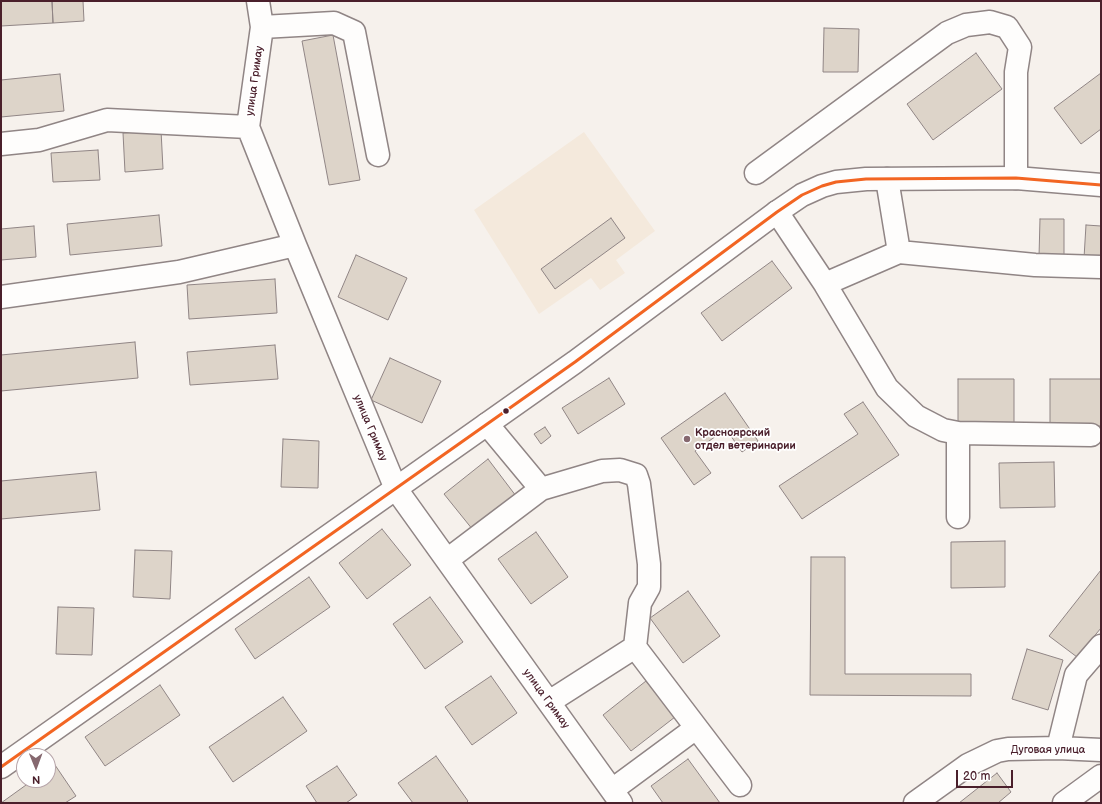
<!DOCTYPE html>
<meta charset="utf-8">
<style>
body{margin:0}
#map{position:relative;width:1102px;height:804px;overflow:hidden;background:#f6f1ec;font-family:"Balsamiq Sans",sans-serif}
canvas{display:block}
.frame{position:absolute;inset:0;border:2px solid #4a1f2b;pointer-events:none}
.north{position:absolute;left:16px;top:748px;width:40px;height:40px;box-sizing:border-box;background:#fff;border:1px solid #b7a5aa;border-radius:50%;rotate:179deg;font-size:11px;font-weight:700;line-height:16px;text-align:center;color:#4a1f2b}
.north::after{content:'';display:block;margin:auto;width:14px;height:18px;background:#86686f;clip-path:polygon(50% 0,100% 100%,50% 72%,0 100%)}
.scale{position:absolute;left:956px;top:770px;width:57px;height:18px;box-sizing:border-box;border:2px solid #4a1f2b;border-top:0;padding-left:5px;font-size:12px;line-height:14px;white-space:nowrap;color:#4a1f2b;-webkit-text-stroke:3px #fff;paint-order:stroke}
</style>
<div id="map">
<canvas width="1102" height="804"></canvas>
<div class="frame"></div>
<div class="north">N</div>
<div class="scale">20 m</div>
</div>
<script>
const g = document.querySelector('canvas').getContext('2d');
g.lineJoin = 'round';
function paint(path, color) { g.fillStyle = color; g.fill(path, 'evenodd'); }
const toPath = rows => new Path2D(rows.map(r => 'M' + r).join(''));
function trace(path, color, width, dash) { g.strokeStyle = color; g.lineWidth = width; g.lineCap = dash ? 'butt' : 'round'; g.setLineDash(dash || []); g.stroke(path); }
function label(font, color, halo, rows, align = 'center') {
  g.font = font + ' "Balsamiq Sans",sans-serif'; g.lineWidth = 3.5; g.setLineDash([]); g.textBaseline = 'middle'; g.strokeStyle = halo; g.fillStyle = color; for (const [text, x, y, turn = 0] of rows) {
    g.save(); g.translate(x, y); g.rotate((+turn || 0) * Math.PI / 180); g.textAlign = isNaN(turn) ? turn : align; if (halo) g.strokeText(text, 0, 0); g.fillText(text, 0, 0); g.restore();
  }
}
const built = toPath([
 [584,132,655,231,616,260,625,273,600,290,591,278,539,314,474,210]
]);
const building = toPath([
 [1,1,52,1,53,23,1,26,1,1],
 [52,1,83,1,84,21,53,23,52,1],
 [824,28,859,29,858,72,823,72,824,28],
 [333,35,360,180,329,185,302,41,333,35],
 [976,53,1002,89,933,140,907,104,976,53],
 [1101,73,1101,129,1081,144,1054,108,1101,73],
 [60,74,64,111,1,117,1,80,60,74],
 [161,130,163,169,125,172,123,133,161,130],
 [98,150,100,180,53,182,51,153,98,150],
 [159,215,162,246,70,255,67,224,159,215],
 [611,218,625,238,555,289,541,269,611,218],
 [1040,219,1064,219,1064,258,1039,257,1040,219],
 [1086,225,1101,226,1101,259,1084,258,1086,225],
 [34,226,36,257,1,260,1,229,34,226],
 [356,255,407,278,388,320,338,297,356,255],
 [772,261,792,288,722,341,701,313,772,261],
 [275,279,277,313,189,319,187,285,275,279],
 [135,342,138,378,1,391,1,355,135,342],
 [275,345,278,379,190,385,187,352,275,345],
 [390,358,441,381,422,423,371,400,390,358],
 [609,378,625,404,578,434,562,408,609,378],
 [958,379,1014,379,1014,425,958,425,958,379],
 [1050,379,1101,379,1101,426,1050,427,1050,379],
 [725,393,758,441,742,452,726,429,695,451,711,473,694,485,661,438,725,393],
 [863,402,899,455,802,519,779,486,858,434,844,414,863,402],
 [545,427,551,436,541,444,534,434,545,427],
 [283,439,319,441,318,488,281,487,283,439],
 [488,459,516,496,473,530,444,494,488,459],
 [1054,462,1055,507,1000,508,999,463,1054,462],
 [96,472,100,510,1,519,1,481,96,472],
 [382,529,411,565,367,599,339,563,382,529],
 [536,532,568,577,531,604,498,559,536,532],
 [1005,541,1005,587,951,588,951,542,1005,541],
 [135,550,172,551,170,599,133,597,135,550],
 [811,557,845,557,845,674,971,674,971,696,810,695,811,557],
 [1101,570,1101,628,1077,657,1049,636,1101,570],
 [309,577,330,607,255,659,235,629,309,577],
 [688,591,720,636,683,663,650,618,688,591],
 [430,597,463,642,425,669,393,624,430,597],
 [58,607,94,608,92,655,56,654,58,607],
 [1027,649,1063,660,1048,710,1012,699,1027,649],
 [491,676,517,713,472,745,445,707,491,676],
 [646,681,675,717,631,751,603,715,646,681],
 [160,685,180,715,105,766,85,737,160,685],
 [283,697,307,731,233,782,209,747,283,697],
 [436,756,468,801,466,803,413,803,398,783,436,756],
 [688,759,720,803,663,803,651,786,688,759],
 [55,765,76,796,65,803,1,803,33,780,48,780,48,770,55,765],
 [337,766,357,795,346,803,317,803,306,786,337,766],
 [997,773,1011,792,998,803,959,803,997,773]
]);
const minor = toPath([
 [258,1,262,27,248,127,295,245,396,489,621,803],
 [262,27,334,23,354,32,378,155],
 [1,144,39,140,107,120,248,127],
 [756,173,947,33,966,25,990,22,1007,27,1020,47,1016,72,1016,178],
 [777,212,825,284,887,388,916,416,943,430,958,433,1091,435],
 [899,252,1035,265,1101,267],
 [825,284,899,252,887,179],
 [1,297,179,272,295,245],
 [487,424,541,489],
 [958,433,958,517],
 [447,560,541,489,602,471,620,470,636,475,639,484,649,564,649,587,640,603,635,647,549,702],
 [635,647,740,785],
 [1058,748,1076,675,1101,646],
 [612,790,696,728],
 [915,803,968,765,997,751,1008,749,1058,748,1101,750],
 [1064,803,1101,776]
]);
const major = toPath([
 [1,767,575,362,777,212,802,195,822,186,836,182,866,179,1016,178,1101,185]
]);
const bus1 = toPath([
 [1,767,575,362,777,212,802,195,822,186,836,182,866,179,1016,178,1101,185]
]);
const markers = [
 [506,411,3.5,"#4a1f2b"],
 [687,439,4,"#86686f"]
];
const streetNames = [
 ["улица Гримау",255,81,-82],
 ["улица Гримау",370,428,67],
 ["улица Гримау",546,699,54],
 ["Дуговая улица",1048,750]
];
const poiNames = [
 ["Красноярский",695,433],
 ["отдел ветеринарии",695,446]
];
paint(built, '#f4e9dc');
paint(building, '#ddd4c9');
trace(building, '#908585', 1);
trace(minor, '#908585', 25);
trace(major, '#908585', 25);
trace(minor, '#fefdfc', 22);
trace(major, '#fefdfc', 22);
trace(bus1, '#f26522', 3);
for (const [x, y, r, color] of markers) { const dot = new Path2D(); dot.arc(x, y, r, 0, 2 * Math.PI); g.fillStyle = color; g.fill(dot); trace(dot, '#fff', 1.5); }
label('11px', '#4a1f2b', '#fff', streetNames);
label('bold 11px', '#4a1f2b', '#fff', poiNames, 'left');
</script>
